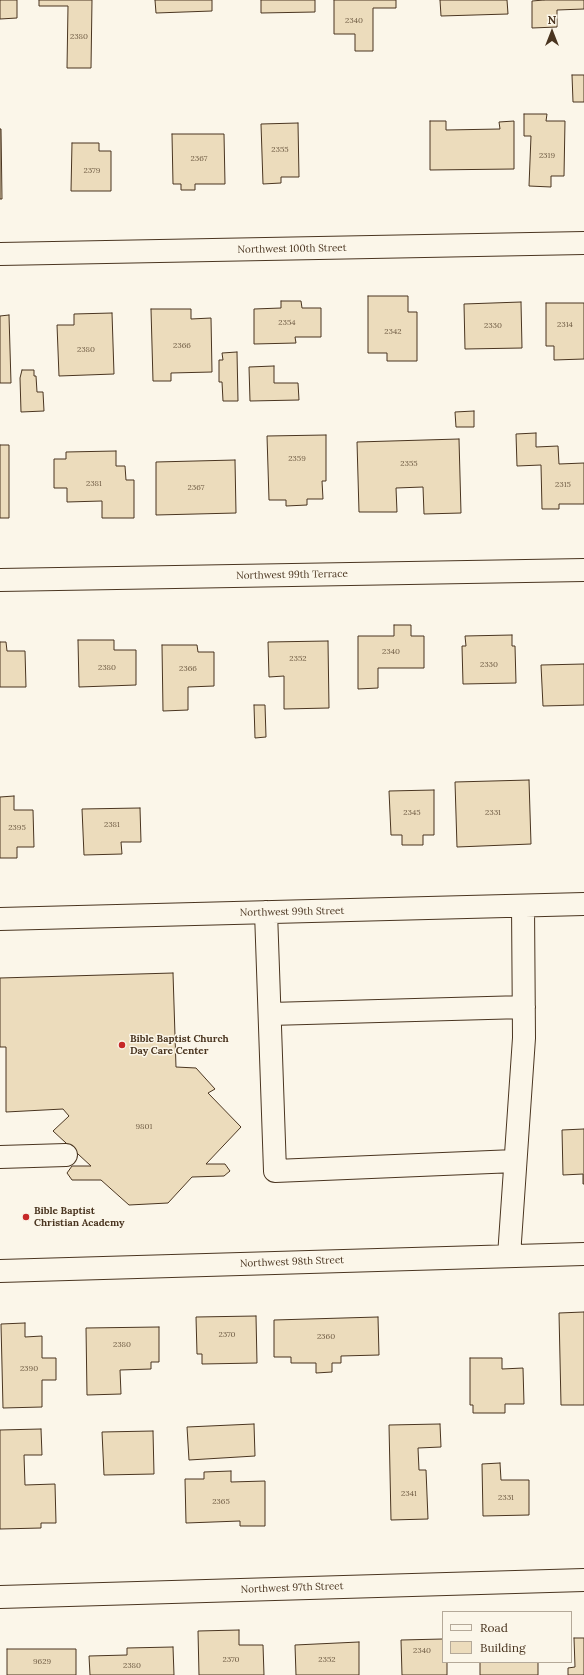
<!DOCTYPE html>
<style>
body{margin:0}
#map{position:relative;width:584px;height:1675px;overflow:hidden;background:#fbf6e9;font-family:Lora,serif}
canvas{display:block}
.legend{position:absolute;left:442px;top:1611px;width:130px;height:52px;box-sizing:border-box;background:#fbf6e9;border:1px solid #b4a999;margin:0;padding:5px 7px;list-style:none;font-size:12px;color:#4a3520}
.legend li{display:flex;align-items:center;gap:8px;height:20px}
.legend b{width:20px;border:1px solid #b4a999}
.north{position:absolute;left:532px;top:12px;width:40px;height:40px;-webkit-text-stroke:3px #fbf6e9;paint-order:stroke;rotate:0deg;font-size:11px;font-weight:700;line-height:16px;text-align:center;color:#4a3520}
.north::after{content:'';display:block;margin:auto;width:14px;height:18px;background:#4a3520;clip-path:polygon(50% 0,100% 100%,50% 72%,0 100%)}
</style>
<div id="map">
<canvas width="584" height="1675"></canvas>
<ul class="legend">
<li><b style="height:5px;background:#fbf6e9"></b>Road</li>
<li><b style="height:11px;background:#ecdcbc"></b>Building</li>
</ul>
<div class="north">N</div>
</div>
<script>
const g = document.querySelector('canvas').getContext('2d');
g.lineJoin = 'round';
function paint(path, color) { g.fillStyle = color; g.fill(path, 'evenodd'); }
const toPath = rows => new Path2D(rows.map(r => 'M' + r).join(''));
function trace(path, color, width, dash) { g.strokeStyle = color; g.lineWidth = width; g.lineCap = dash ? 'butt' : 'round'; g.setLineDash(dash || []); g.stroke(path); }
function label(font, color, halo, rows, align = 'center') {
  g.font = font + ' Lora,serif'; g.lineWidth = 3; g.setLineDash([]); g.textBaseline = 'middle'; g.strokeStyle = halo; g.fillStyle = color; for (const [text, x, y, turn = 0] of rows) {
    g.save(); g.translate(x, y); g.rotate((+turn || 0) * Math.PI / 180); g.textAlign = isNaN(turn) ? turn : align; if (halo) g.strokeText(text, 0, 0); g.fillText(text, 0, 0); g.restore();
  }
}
const building = toPath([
 [0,0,17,0,17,18,0,19,0,0],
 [39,0,92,0,91,68,67,68,68,6,39,6,39,0],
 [155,0,212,0,212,11,156,13,155,0],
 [261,0,315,0,315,12,261,13,261,0],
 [334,0,396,0,396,8,373,8,373,51,355,51,355,34,334,34,334,0],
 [440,0,507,0,508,14,441,16,440,0],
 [544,0,584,0,584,9,557,10,557,27,532,28,532,1,544,0],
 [572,75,584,75,584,102,573,102,572,75],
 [524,114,547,114,546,121,565,121,564,176,551,176,551,187,529,186,531,136,524,136,524,114],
 [430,121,446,121,446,130,500,129,499,122,514,121,514,169,430,170,430,121],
 [298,123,299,177,281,177,281,183,263,184,261,124,298,123],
 [0,129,1,129,2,199,0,199,0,129],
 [172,134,224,134,225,184,195,184,195,190,181,190,181,184,173,184,172,134],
 [72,143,99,143,99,151,111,151,111,191,71,191,72,143],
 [368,296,408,296,408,312,417,312,417,361,387,361,387,353,368,353,368,296],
 [281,301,301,301,302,308,321,308,321,337,295,337,296,343,254,344,254,309,281,308,281,301],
 [521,302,522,348,465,349,464,304,521,302],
 [546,303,584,303,584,359,554,360,554,346,546,346,546,303],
 [151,309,191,309,191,319,211,318,212,372,171,373,171,381,153,381,151,309],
 [112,313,114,374,59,376,57,325,74,325,74,314,112,313],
 [9,315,11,383,0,383,0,316,9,315],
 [237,352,238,401,223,401,222,382,219,382,219,360,223,360,222,353,237,352],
 [274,366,274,383,298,383,299,400,250,401,249,367,274,366],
 [22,370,34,370,34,376,36,376,37,392,43,392,44,411,21,412,20,378,22,370],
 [474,411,474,427,456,427,455,412,474,411],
 [536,433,536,447,558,446,559,464,584,463,584,504,559,504,559,509,542,509,541,465,517,466,516,434,536,433],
 [326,435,326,481,322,481,323,499,307,499,307,505,286,506,286,500,269,500,267,436,326,435],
 [459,439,461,513,424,514,423,487,396,488,397,512,359,512,357,442,459,439],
 [0,445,9,445,9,518,0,518,0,445],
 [116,451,116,466,125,466,126,480,134,480,134,518,102,518,102,501,67,502,67,488,54,488,54,459,66,459,66,452,116,451],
 [235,460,236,513,156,515,156,462,235,460],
 [394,625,411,625,411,636,424,636,424,668,378,668,378,688,358,689,358,636,394,636,394,625],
 [512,635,512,646,515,646,516,683,463,684,462,646,466,646,465,636,512,635],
 [78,640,114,640,114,650,136,650,136,685,79,687,78,640],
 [328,641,329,708,284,709,284,676,269,677,268,642,328,641],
 [0,642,6,642,7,651,25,651,26,687,0,687,0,642],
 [162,645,197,645,198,652,214,652,214,686,188,687,188,710,163,711,162,645],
 [584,664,584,705,543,706,541,665,584,664],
 [254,705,265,705,266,737,255,738,254,705],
 [529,780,531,844,457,847,455,782,529,780],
 [434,790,434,835,423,835,423,845,402,845,402,835,391,835,389,791,434,790],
 [14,796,14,810,33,810,34,847,17,847,17,858,0,858,0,797,14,796],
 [140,808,141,842,121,842,122,854,84,855,82,809,140,808],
 [173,973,176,1067,196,1068,215,1089,208,1093,241,1127,206,1164,225,1164,230,1171,224,1176,192,1177,168,1203,129,1205,101,1180,72,1180,67,1173,72,1166,91,1166,53,1131,69,1116,63,1109,6,1112,6,1047,0,1047,0,978,173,973],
 [584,1129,584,1184,583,1184,583,1174,563,1175,562,1130,584,1129],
 [584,1312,584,1405,561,1405,559,1313,584,1312],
 [256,1316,257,1363,202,1364,202,1354,197,1354,196,1317,256,1316],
 [378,1317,379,1355,341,1356,341,1363,332,1363,332,1372,316,1373,316,1363,291,1363,291,1357,274,1357,274,1320,378,1317],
 [25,1323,25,1337,42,1336,42,1358,56,1358,56,1380,42,1380,42,1407,3,1408,1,1324,25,1323],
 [159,1327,159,1362,151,1362,151,1369,120,1370,121,1394,87,1395,86,1328,159,1327],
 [470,1358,502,1358,502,1369,523,1368,524,1404,505,1404,505,1413,473,1413,473,1405,470,1405,470,1358],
 [254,1424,255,1456,189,1460,187,1427,254,1424],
 [440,1424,441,1447,418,1448,419,1470,426,1470,428,1519,391,1520,389,1425,440,1424],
 [41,1429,42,1455,24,1455,25,1485,55,1484,56,1523,41,1523,41,1528,0,1529,0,1430,41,1429],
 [153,1431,154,1474,104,1475,102,1432,153,1431],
 [500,1463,501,1480,529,1480,529,1515,483,1516,482,1464,500,1463],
 [231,1471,231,1482,265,1481,265,1526,240,1526,240,1521,186,1523,185,1479,204,1479,204,1472,231,1471],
 [239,1630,239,1645,263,1645,264,1675,199,1675,198,1631,239,1630],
 [574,1638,584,1638,584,1675,568,1675,568,1668,575,1667,574,1638],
 [443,1639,443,1662,447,1662,447,1675,402,1675,401,1640,443,1639],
 [359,1642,359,1675,296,1675,295,1645,359,1642],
 [173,1647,174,1675,90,1675,89,1656,127,1655,127,1648,173,1647],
 [7,1649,76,1649,76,1675,7,1675,7,1649],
 [480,1662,538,1662,538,1675,480,1675,480,1662]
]);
const minor = toPath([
 [0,254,584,243],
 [0,580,584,570],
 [266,912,275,1171,515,1161],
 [0,919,584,904],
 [270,1014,524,1007],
 [0,1157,66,1155],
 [509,1256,524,1038,523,906],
 [0,1271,584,1254],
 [0,1597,584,1580]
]);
const markers = [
 [122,1045,4,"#c62828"],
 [26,1217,4,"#c62828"]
];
const numberNames = [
 ["2340",354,21],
 ["2380",79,37],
 ["2355",280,150],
 ["2319",547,156],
 ["2367",199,159],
 ["2379",92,171],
 ["2354",287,323],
 ["2314",565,325],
 ["2330",493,326],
 ["2342",393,332],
 ["2366",182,346],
 ["2380",86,350],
 ["2359",297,459],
 ["2355",409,464],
 ["2381",94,484],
 ["2315",563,485],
 ["2367",196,488],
 ["2340",391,652],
 ["2352",298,659],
 ["2330",489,665],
 ["2380",107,668],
 ["2366",188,669],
 ["2345",412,813],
 ["2331",493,813],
 ["2381",112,825],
 ["2395",17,828],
 ["9801",144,1127],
 ["2370",227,1335],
 ["2360",326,1337],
 ["2380",122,1345],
 ["2390",29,1369],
 ["2341",409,1494],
 ["2331",506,1498],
 ["2365",221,1502],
 ["2340",422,1651],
 ["2370",231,1660],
 ["2352",327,1660],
 ["9629",42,1662],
 ["2380",132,1666]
];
const streetNames = [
 ["Northwest 100th Street",292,249,-1],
 ["Northwest 99th Terrace",292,575,-1],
 ["Northwest 99th Street",292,912,-1],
 ["Northwest 98th Street",292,1262,-2],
 ["Northwest 97th Street",292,1588,-2]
];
const poiNames = [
 ["Bible Baptist Church",130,1039],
 ["Day Care Center",130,1051],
 ["Bible Baptist",34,1211],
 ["Christian Academy",34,1223]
];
paint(building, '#ecdcbc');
trace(building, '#4a3520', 1);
trace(minor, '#4a3520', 24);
trace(minor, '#fbf6e9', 22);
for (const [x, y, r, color] of markers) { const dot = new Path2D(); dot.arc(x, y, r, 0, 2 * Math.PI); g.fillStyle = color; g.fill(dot); trace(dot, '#fbf6e9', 1.5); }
label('8px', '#725f47', null, numberNames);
label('10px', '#4a3520', '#fbf6e9', streetNames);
label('bold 10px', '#4a3520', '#fbf6e9', poiNames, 'left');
</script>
